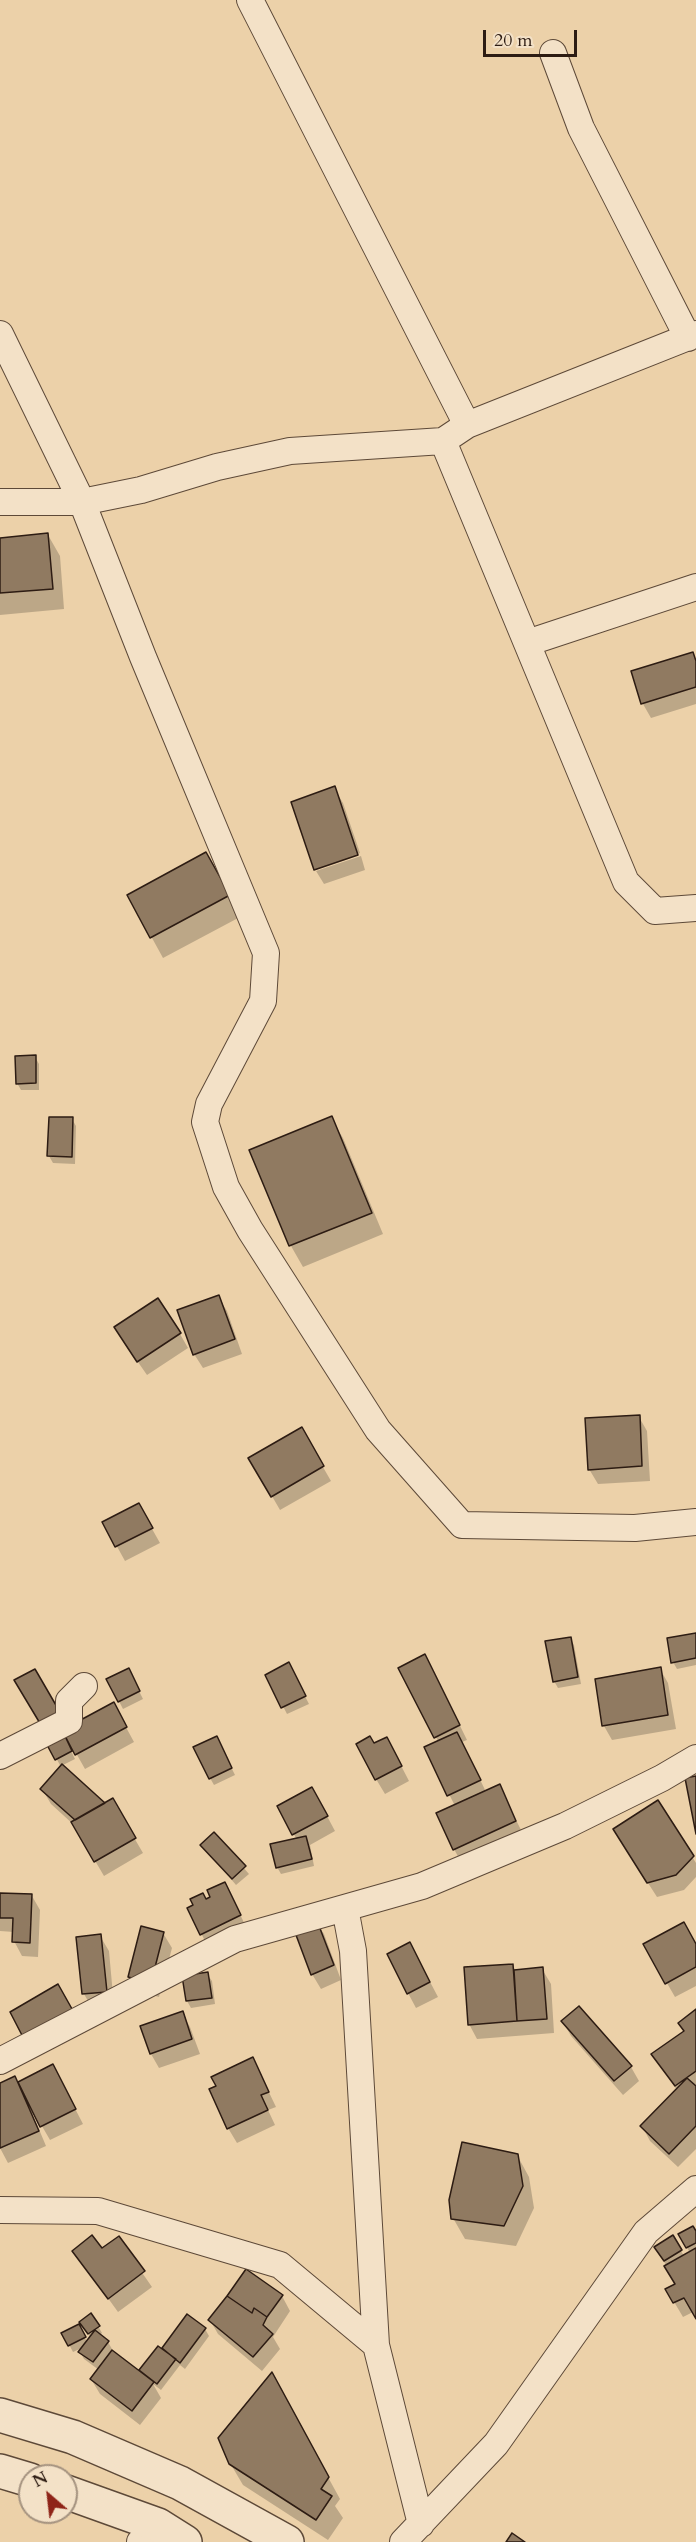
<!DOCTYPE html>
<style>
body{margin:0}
#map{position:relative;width:696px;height:2542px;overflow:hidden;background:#ecd1a9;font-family:Cardo,serif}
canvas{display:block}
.north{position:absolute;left:18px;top:2464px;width:60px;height:60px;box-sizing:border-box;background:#f3e1c7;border:2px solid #a4927f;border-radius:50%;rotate:332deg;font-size:16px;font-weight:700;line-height:24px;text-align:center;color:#2d1c13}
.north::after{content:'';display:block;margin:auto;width:21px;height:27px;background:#8f2418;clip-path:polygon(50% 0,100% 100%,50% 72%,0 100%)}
.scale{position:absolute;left:483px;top:30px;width:94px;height:27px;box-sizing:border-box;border:3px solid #2d1c13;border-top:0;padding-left:8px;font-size:18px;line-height:21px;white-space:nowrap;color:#2d1c13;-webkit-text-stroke:4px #f3e1c7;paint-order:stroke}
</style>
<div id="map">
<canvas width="696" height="2542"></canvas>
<div class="north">N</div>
<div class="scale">20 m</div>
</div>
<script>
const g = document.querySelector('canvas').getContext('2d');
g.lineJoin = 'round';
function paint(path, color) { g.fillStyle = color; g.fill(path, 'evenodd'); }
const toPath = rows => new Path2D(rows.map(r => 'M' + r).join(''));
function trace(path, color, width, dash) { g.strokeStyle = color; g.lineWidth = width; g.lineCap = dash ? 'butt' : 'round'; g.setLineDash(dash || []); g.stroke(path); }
const shadow = toPath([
 [48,535,60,556,64,609,0,615,0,539],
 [693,654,696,660,696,704,651,718,643,704,633,672],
 [334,788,343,803,360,853,316,868,316,870,292,802],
 [205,854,240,917,163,958,129,896],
 [361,856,365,870,324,884,316,871],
 [35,1057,39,1064,39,1090,21,1090,17,1083],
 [331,1118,343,1138,383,1234,303,1267,291,1246,251,1150],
 [72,1119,76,1126,75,1164,53,1163,49,1156],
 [218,1297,227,1311,242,1354,203,1368,194,1354],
 [180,1334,188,1348,147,1375,124,1342],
 [639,1417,647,1431,650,1481,598,1484,589,1469],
 [301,1429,331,1481,280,1510,250,1458],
 [147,1520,160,1543,125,1561,104,1523],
 [696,1634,696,1665,677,1669,673,1662],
 [570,1638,574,1645,581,1684,558,1688,554,1681],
 [400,1668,433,1671,467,1740,462,1742,486,1792,499,1786,524,1836,462,1864,454,1849,455,1806,426,1748,438,1741],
 [660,1669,668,1683,676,1729,612,1740,604,1726],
 [292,1671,309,1704,287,1714,267,1675],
 [132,1677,143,1699,123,1709,108,1680],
 [121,1718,134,1742,85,1769,72,1746,69,1747,75,1759,61,1766,104,1805,112,1800,143,1853,104,1876,74,1825,51,1804,42,1789,61,1767,48,1743,68,1728],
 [220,1745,235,1775,214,1785,210,1778],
 [374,1745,395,1754,409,1781,385,1794,376,1779],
 [658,1802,696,1863,696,1877,684,1890,657,1897,623,1844],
 [320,1803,335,1831,310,1845,314,1866,281,1874,277,1867,297,1840,279,1806],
 [214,1834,249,1874,236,1885,202,1845],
 [225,1883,248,1931,209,1949,189,1909,212,1898],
 [0,1895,32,1896,40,1910,38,1957,22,1956,14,1941,14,1932,0,1931],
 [315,1920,324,1934,341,1980,321,1989,312,1974],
 [163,1933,172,1948,159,1997,138,1991,130,1977],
 [100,1936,109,1951,114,2006,92,2008,84,1994],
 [645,1945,696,1946,696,1986,675,1997],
 [418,1959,438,1997,416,2008,408,1993],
 [512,1965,516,1971,542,1969,551,1984,554,2033,477,2039,469,2024],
 [207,1974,212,1981,215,2004,191,2008,187,2001],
 [696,2011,696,2149,678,2167,650,2141,642,2126,677,2090,653,2055,685,2032],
 [182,2013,190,2027,200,2054,159,2068,151,2054],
 [563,2022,631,2067,639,2081,623,2095,571,2036],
 [253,2059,276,2107,268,2110,275,2125,237,2143,228,2128],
 [53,2066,83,2124,50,2140,35,2114,33,2115,46,2146,8,2163,0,2148,0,2084,18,2083],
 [517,2155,529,2177,534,2208,516,2246,465,2239,453,2218],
 [696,2233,696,2316,693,2312,683,2317,667,2290,677,2284,656,2248,673,2238,684,2256,690,2253,680,2235],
 [118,2238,152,2287,118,2312,74,2251,102,2251],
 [282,2296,290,2311,273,2337,280,2349,262,2371,218,2334,210,2320],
 [187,2316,205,2329,209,2336,185,2369,180,2365,161,2390,153,2384,161,2398,140,2425,100,2394,91,2379,99,2370,84,2359,80,2352,84,2347,73,2352,63,2333,82,2333,87,2342,91,2338,85,2329,98,2326,102,2333,100,2335,108,2342,112,2349,111,2351,144,2376,140,2370,162,2350],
 [283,2395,340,2499,335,2506,343,2518,328,2540,243,2485,230,2463]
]);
const building = toPath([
 [48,533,53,589,0,593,0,538,48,533],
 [693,652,696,661,696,687,641,704,631,671,693,652],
 [335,786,358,855,314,870,291,802,335,786],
 [206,852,230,895,150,938,127,895,206,852],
 [36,1055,36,1083,16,1084,15,1056,36,1055],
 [332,1116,372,1213,289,1246,249,1150,332,1116],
 [49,1117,73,1117,72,1157,47,1156,49,1117],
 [219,1295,235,1339,193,1355,177,1310,219,1295],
 [158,1298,181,1333,137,1362,114,1327,158,1298],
 [640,1415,642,1466,588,1470,585,1418,640,1415],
 [302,1427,324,1466,271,1497,248,1458,302,1427],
 [139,1503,153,1528,115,1547,102,1522,139,1503],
 [696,1633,696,1658,671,1663,667,1638,696,1633],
 [571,1637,578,1677,553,1682,545,1641,571,1637],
 [425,1654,460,1725,434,1738,398,1668,425,1654],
 [289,1662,306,1696,281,1708,265,1675,289,1662],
 [661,1667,668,1715,602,1726,595,1679,661,1667],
 [129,1668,140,1691,118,1702,106,1679,129,1668],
 [35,1669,64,1719,44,1730,14,1680,35,1669],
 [114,1702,127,1727,75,1755,62,1730,114,1702],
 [457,1732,481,1780,447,1796,424,1747,457,1732],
 [64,1734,72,1751,55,1760,46,1743,64,1734],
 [217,1736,232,1768,209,1779,193,1747,217,1736],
 [370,1736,374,1743,387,1737,402,1766,375,1780,356,1744,370,1736],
 [62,1764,105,1803,75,1820,40,1789,62,1764],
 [696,1776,696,1834,685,1778,696,1776],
 [500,1784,516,1821,453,1850,436,1813,500,1784],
 [312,1787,328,1816,292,1835,277,1806,312,1787],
 [113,1798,136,1838,94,1862,71,1822,113,1798],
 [658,1800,694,1856,676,1875,647,1883,613,1829,658,1800],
 [214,1832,246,1866,232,1879,200,1845,214,1832],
 [306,1836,312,1859,276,1868,270,1844,306,1836],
 [225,1882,241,1915,200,1935,187,1908,193,1905,190,1899,203,1893,206,1899,210,1897,207,1890,225,1882],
 [0,1893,32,1894,30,1943,12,1942,13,1918,0,1918,0,1893],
 [316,1918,334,1965,311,1975,293,1927,316,1918],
 [684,1922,696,1944,696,1967,665,1984,643,1944,684,1922],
 [141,1926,164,1932,151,1983,128,1977,141,1926],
 [101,1934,107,1992,82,1994,76,1937,101,1934],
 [410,1942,430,1982,407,1994,387,1954,410,1942],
 [513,1964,517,2021,468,2025,464,1967,513,1964],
 [543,1967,547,2019,517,2021,514,1970,543,1967],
 [208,1972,212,1998,186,2001,182,1976,208,1972],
 [58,1984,76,2016,26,2043,10,2012,58,1984],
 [579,2006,632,2066,614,2081,561,2021,579,2006],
 [696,2009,696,2071,675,2086,651,2054,684,2031,678,2023,696,2009],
 [183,2011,192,2039,150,2054,140,2026,183,2011],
 [253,2057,269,2092,261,2095,268,2110,227,2129,209,2089,216,2086,211,2077,253,2057],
 [53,2064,76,2109,40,2127,18,2082,53,2064],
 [15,2076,39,2131,0,2148,0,2083,15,2076],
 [687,2078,696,2086,696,2126,669,2154,640,2126,687,2078],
 [462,2142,518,2154,523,2186,504,2226,451,2219,449,2200,462,2142],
 [693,2226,696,2231,696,2243,686,2248,678,2234,693,2226],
 [92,2235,102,2248,119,2236,145,2271,108,2299,72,2251,92,2235],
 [673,2235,682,2250,664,2261,654,2247,673,2235],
 [696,2248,696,2319,684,2298,673,2303,665,2289,675,2284,664,2266,696,2248],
 [246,2269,283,2295,267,2317,254,2308,252,2313,227,2296,246,2269],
 [227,2296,252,2313,254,2308,267,2317,263,2325,273,2334,253,2357,208,2320,227,2296],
 [91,2313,100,2326,88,2334,79,2322,91,2313],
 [187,2314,206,2328,180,2363,162,2348,187,2314],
 [79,2324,86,2337,68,2346,61,2333,79,2324],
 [95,2330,109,2341,93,2362,78,2352,95,2330],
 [158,2346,176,2359,157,2384,139,2370,158,2346],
 [112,2350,154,2382,132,2411,90,2379,112,2350],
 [272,2372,329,2477,321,2489,332,2496,316,2520,229,2464,218,2438,272,2372],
 [512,2533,525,2542,506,2542,512,2533]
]);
const minor = toPath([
 [250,0,467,425],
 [553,53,581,128,688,338],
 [0,334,82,502,143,657,266,953,263,1001,209,1104,205,1122,226,1187,250,1230,378,1430,462,1525,635,1528,696,1522],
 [443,441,626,882,655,911,696,908],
 [0,502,82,502,141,490,217,467,290,451,443,441,467,425,696,334],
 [527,643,696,587],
 [0,1756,69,1721,69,1701,84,1686],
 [345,1908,353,1951,376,2345,421,2524],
 [0,2061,235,1939,422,1886,565,1826,662,1778,696,1758],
 [0,2210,98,2211,280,2265,376,2345],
 [140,2542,158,2525],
 [403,2542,496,2444,646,2232,696,2189]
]);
const tertiary = toPath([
 [0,2415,73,2437,180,2483,287,2542],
 [0,2471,30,2480],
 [66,2492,158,2525,185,2542]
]);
paint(shadow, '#0003');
paint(building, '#907a61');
trace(building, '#2d1c13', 1.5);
trace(minor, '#5d4938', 28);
trace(tertiary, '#5d4938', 36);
trace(minor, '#f3e1c7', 26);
trace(tertiary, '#f3e1c7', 33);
</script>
